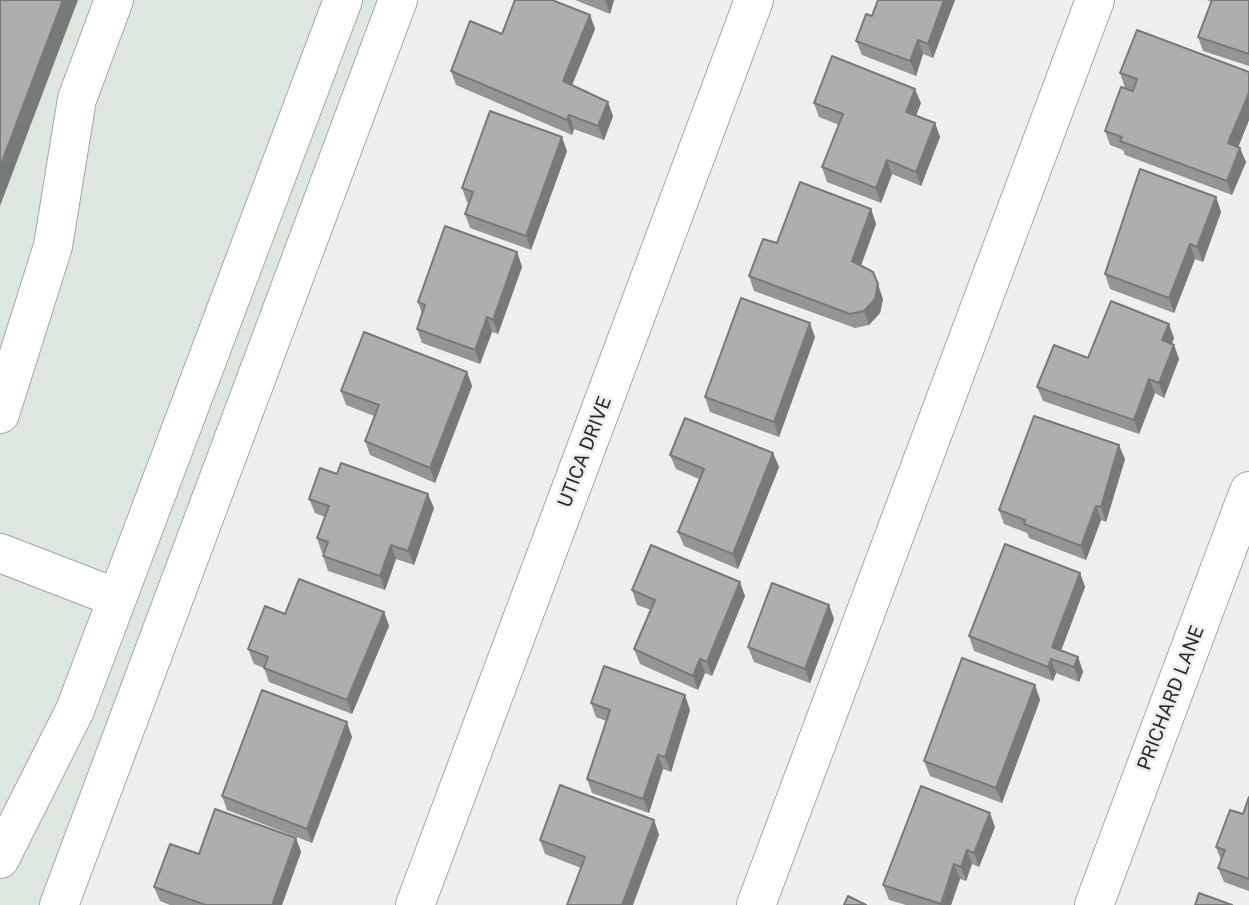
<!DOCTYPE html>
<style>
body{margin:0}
canvas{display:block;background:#ecefed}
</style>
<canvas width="1249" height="905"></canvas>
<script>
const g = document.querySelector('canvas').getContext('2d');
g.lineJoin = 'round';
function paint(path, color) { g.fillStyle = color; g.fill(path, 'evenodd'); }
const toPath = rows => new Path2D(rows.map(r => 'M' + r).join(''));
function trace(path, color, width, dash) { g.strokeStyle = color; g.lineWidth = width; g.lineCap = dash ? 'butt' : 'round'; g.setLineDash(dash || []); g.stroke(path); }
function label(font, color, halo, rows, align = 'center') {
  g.font = font + ' "Public Sans",sans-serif'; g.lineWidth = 5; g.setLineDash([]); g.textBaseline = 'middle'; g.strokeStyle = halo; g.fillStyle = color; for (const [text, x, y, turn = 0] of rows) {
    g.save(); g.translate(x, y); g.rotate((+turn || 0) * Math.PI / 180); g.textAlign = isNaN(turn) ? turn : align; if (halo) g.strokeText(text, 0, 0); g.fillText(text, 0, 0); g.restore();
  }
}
const built = toPath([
 [0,0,396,0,53,905,0,905]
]);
const minor = toPath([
 [0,414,53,246,77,99,114,0],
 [0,553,117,598],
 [0,859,75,710,343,0],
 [59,905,398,0],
 [415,905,754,0],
 [756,905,1095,0],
 [1094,905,1249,491]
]);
const wall = toPath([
 [575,0,614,0,610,14],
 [955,0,933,58,923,54,916,76,862,55,856,41,872,16],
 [1207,0,1249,0,1249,66,1203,51,1198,37,1211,2],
 [590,15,595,29,572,85,613,116,604,140,574,129,572,135,456,85,451,71,502,34],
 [1120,73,1249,120,1238,147,1246,162,1232,195,1125,155,1123,150,1110,145,1105,131,1133,90,1125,88],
 [814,103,921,103,916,115,935,123,940,137,921,186,892,174,881,203,827,182,822,167,839,125,819,117],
 [567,151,531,250,470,228,465,214,469,203,467,202,462,188],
 [1216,197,1221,212,1203,262,1195,259,1174,313,1110,289,1105,274],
 [871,209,876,224,861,266,883,299,880,313,869,325,855,328,754,291,749,276,777,243],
 [517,252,522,267,498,334,492,332,480,364,422,343,417,329,422,314,418,302],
 [815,337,779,437,710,412,705,397],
 [1174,338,1172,344,1174,345,1179,359,1164,398,1155,393,1139,434,1043,401,1037,387,1088,358],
 [467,372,472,386,435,483,370,455,365,441,374,416,346,405,341,391],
 [773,453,779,467,738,569,684,546,678,532,699,479,676,469,670,455],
 [1125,459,1106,522,1101,520,1086,560,1029,538,1027,533,1004,524,999,510],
 [309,499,434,508,414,565,396,559,385,590,328,571,323,556,324,554,322,553,317,538,325,517,315,513],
 [1080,573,1085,587,1061,651,1078,657,1083,672,1079,682,1056,673,1053,681,974,651,969,636],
 [632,590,745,596,712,676,705,673,698,690,640,664,634,649,651,610,637,605],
 [829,605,834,619,810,683,754,662,748,647],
 [384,612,389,626,352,714,269,682,264,668,254,664,248,649,285,614],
 [1035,685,1040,700,1002,803,930,776,924,761],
 [591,703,690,710,671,772,663,769,649,813,592,793,587,779,606,721,596,717],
 [352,737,312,843,227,810,222,796],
 [1249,797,1249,891,1224,882,1218,868,1221,860,1216,847,1243,814],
 [654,820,659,835,581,868,545,854,540,840],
 [995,827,979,867,972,864,966,881,960,879,951,905,906,905,889,900,883,885],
 [296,838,301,852,282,905,170,905,160,901,154,887,199,854]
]);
const shadedWall = toPath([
 [63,0,78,0,0,206,0,167],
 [605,0,614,0,610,14],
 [944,0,955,0,933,58,928,44],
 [590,15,595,29,568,95,563,81],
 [918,40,923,54,916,76,910,61],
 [915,89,921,103,912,126,906,112],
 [1249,93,1249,120,1234,158,1228,143],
 [608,102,613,116,604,140,598,126],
 [569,115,574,129,572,135,567,120],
 [935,123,940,137,921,186,916,172],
 [562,137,567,151,531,250,526,236],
 [1240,148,1246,162,1232,195,1227,181],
 [887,160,892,174,881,203,876,188],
 [1216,197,1221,212,1203,262,1197,247],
 [871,209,876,224,857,276,852,261],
 [1190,244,1195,259,1174,313,1169,298],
 [517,252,522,267,498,334,493,320],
 [878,284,883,299,880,313,869,325,864,311],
 [487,317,492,332,480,364,475,350],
 [810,323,815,337,779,437,774,422],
 [1169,324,1174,338,1167,355,1162,340],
 [1174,345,1179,359,1164,398,1159,383],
 [467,372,472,386,435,483,430,468],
 [1149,379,1155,393,1139,434,1134,420],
 [1119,445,1125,459,1106,522,1101,507],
 [773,453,779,467,738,569,733,554],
 [428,494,434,508,414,565,408,551],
 [1096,506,1101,520,1086,560,1081,546],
 [391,545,396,559,385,590,380,576],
 [1080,573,1085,587,1057,661,1052,647],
 [740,582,745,596,712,676,707,662],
 [829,605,834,619,810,683,805,669],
 [384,612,389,626,352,714,347,700],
 [1078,657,1083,672,1079,682,1074,667],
 [700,659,705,673,698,690,693,676],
 [1051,659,1056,673,1053,681,1048,667],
 [1035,685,1040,700,1002,803,996,788],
 [685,695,690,710,671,772,665,757],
 [347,722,352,737,312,843,307,829],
 [658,755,663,769,649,813,643,799],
 [990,813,995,827,979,867,974,853],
 [654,820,659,835,633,905,622,905],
 [296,838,301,852,282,905,272,905],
 [967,850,972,864,966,881,961,867],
 [954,864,960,879,951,905,942,905]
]);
const building = toPath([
 [0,0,63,0,0,167,0,0],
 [515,0,552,0,590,15,563,81,608,102,598,126,569,115,567,120,451,71,470,21,502,34,515,0],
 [878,0,944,0,928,44,918,40,910,61,856,41,866,14,872,16,878,0],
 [1212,0,1249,0,1249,54,1198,37,1212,0],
 [1137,30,1249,72,1249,93,1228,143,1240,148,1227,181,1120,141,1122,137,1105,131,1121,87,1133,91,1137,79,1120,73,1137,30],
 [832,56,915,89,906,112,935,123,916,172,887,160,876,188,822,167,843,114,814,103,832,56],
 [490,111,562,137,526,236,465,214,473,192,462,188,490,111],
 [1140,169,1216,197,1197,247,1190,244,1169,298,1105,274,1140,169],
 [800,182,871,209,852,261,873,272,878,284,875,299,864,311,850,314,749,276,763,239,777,243,800,182],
 [445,226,517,252,493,320,487,317,475,350,417,329,425,305,418,302,445,226],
 [741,298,810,323,774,422,705,397,741,298],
 [1111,301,1169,324,1162,340,1174,345,1159,383,1149,379,1134,420,1037,387,1054,345,1088,358,1111,301],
 [364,332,467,372,430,468,365,441,379,405,341,391,364,332],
 [1034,416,1119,445,1101,507,1096,506,1081,546,1024,524,1025,520,999,510,1034,416],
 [685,418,773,453,733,554,678,532,704,469,670,455,685,418],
 [341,463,428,494,408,551,391,545,380,576,323,556,328,542,317,538,329,506,309,499,320,468,337,474,341,463],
 [1005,544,1080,573,1052,647,1078,657,1074,667,1051,659,1048,667,969,636,1005,544],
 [651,545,740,582,707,662,700,659,693,676,634,649,655,600,632,590,651,545],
 [299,579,384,612,347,700,264,668,268,657,248,649,265,606,285,614,299,579],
 [772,583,829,605,805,669,748,647,772,583],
 [962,658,1035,685,996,788,924,761,962,658],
 [604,666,685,695,665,757,658,755,643,799,587,779,610,710,591,703,604,666],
 [262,690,347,722,307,829,222,796,262,690],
 [560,785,654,820,622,905,567,905,585,857,540,840,560,785],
 [921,786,990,813,974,853,967,850,961,867,954,864,941,904,883,885,921,786],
 [1249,797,1249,879,1218,868,1225,850,1216,847,1230,810,1243,814,1249,797],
 [215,809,296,838,272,905,206,905,154,887,170,844,199,854,215,809],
 [1199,893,1232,905,1195,905,1199,893],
 [848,896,866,905,844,905,848,896]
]);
const streetNames = [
 ["UTICA DRIVE",585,452,-69],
 ["PRICHARD LANE",1171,698,-69]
];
paint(built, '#dde7e0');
trace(minor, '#a3a6a4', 40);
trace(minor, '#fff', 38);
paint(wall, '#949695');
paint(shadedWall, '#787a79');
paint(building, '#acafad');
trace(building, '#787a79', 2);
label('19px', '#282928', '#ecefed', streetNames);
</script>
